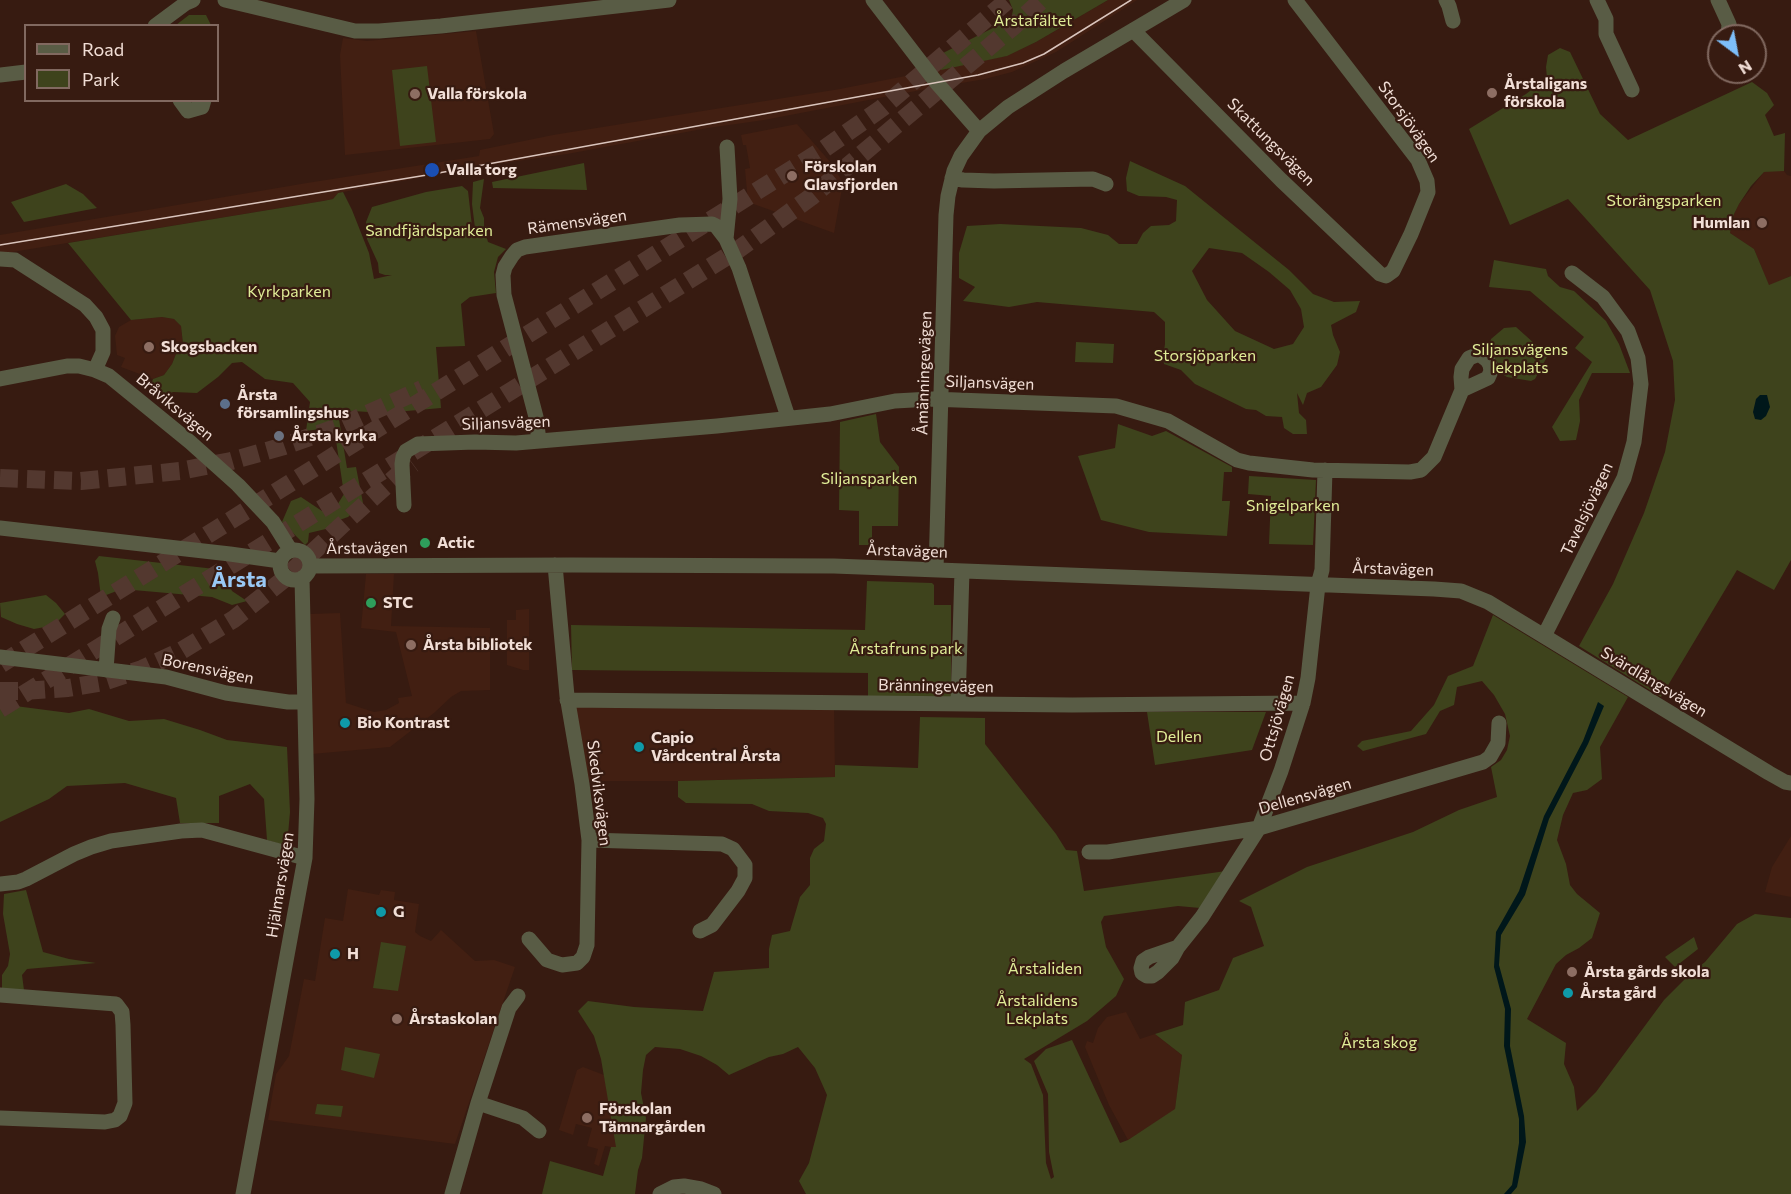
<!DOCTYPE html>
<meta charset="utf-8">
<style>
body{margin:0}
#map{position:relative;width:1791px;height:1194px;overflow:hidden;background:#371b11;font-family:Commissioner,sans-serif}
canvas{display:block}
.legend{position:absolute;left:24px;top:24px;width:195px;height:78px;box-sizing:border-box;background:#371b11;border:2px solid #816960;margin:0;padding:8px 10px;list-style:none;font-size:18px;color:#f1ded6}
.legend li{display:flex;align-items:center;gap:12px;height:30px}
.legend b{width:30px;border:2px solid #816960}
.north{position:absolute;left:1707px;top:24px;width:60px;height:60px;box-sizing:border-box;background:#371b11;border:2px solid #816960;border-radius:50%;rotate:148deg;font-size:16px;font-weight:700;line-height:24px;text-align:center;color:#f1ded6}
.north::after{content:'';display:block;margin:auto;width:21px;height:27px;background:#7dbef9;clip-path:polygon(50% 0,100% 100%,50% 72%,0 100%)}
</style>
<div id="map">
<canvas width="1791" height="1194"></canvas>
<ul class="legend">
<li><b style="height:8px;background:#595c45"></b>Road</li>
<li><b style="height:16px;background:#3e431c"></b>Park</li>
</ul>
<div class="north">N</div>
</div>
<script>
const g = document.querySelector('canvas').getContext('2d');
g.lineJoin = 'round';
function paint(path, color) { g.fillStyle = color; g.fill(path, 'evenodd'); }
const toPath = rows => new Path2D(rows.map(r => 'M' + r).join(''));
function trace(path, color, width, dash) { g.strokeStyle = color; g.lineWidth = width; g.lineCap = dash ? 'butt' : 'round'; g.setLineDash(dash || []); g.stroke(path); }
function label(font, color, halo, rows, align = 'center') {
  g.font = font + ' Commissioner,sans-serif'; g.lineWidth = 4.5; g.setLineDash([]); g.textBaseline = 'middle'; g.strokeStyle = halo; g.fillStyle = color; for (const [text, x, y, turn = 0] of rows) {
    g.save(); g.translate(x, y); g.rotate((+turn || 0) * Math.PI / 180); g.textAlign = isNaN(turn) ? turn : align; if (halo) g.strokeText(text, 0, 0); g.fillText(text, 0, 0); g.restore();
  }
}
const built = toPath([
 [1108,0,1137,0,1056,52,1012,72,985,79,926,89,764,120,708,128,567,154,482,166,338,193,333,199,323,201,0,254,0,235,307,183,479,156,480,150,553,135,840,89,1006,56,1036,42],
 [476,31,494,134,490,139,345,155,340,55,343,38,367,41],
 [797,124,832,164,843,183,834,233,748,202,745,169,750,168,746,145,743,145,741,135],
 [1775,170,1784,171,1787,175,1791,176,1791,276,1769,286,1754,249,1730,233,1734,214,1739,204,1764,172],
 [162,317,174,319,181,326,183,344,181,349,176,354,172,364,164,375,153,379,121,367,125,358,117,355,115,336,119,327,131,320],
 [366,574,394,574,391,626,490,628,490,690,461,691,451,697,434,713,390,747,312,754,310,614,340,613,346,703,374,712,386,710,399,703,398,698,412,696,396,632,361,628],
 [529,609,529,670,523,670,507,665,507,646,512,646,511,640,507,640,507,620,516,620,516,610],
 [568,701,834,703,835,777,678,781,582,781],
 [1791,836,1791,897,1765,892,1772,867],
 [348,889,379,895,381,890,395,892,394,900,419,904,415,932,420,936,431,941,441,930,475,961,494,960,515,967,455,1144,268,1120,276,1074,289,1056,304,979,315,981,325,918,343,921],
 [1126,1012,1140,1039,1155,1034,1182,1055,1175,1110,1128,1140,1109,1105,1085,1047,1087,1041,1093,1043,1098,1028,1107,1017],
 [583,1067,604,1075,612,1115,617,1148,605,1146,599,1166,594,1164,598,1149,587,1146,592,1128,576,1124,573,1135,559,1130,577,1070]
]);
const green = toPath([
 [1009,0,1108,0,1036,42,1007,56,941,70,937,61,943,53,1011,19,1013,10],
 [189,15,206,15,211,25,176,25],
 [1560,48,1570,52,1600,114,1628,140,1752,82,1767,93,1774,105,1765,115,1774,136,1785,133,1784,171,1764,172,1751,186,1739,204,1734,214,1730,233,1754,249,1769,285,1791,276,1791,560,1774,590,1737,570,1661,697,1579,646,1613,584,1644,513,1665,452,1675,400,1673,361,1650,290,1568,199,1510,225,1469,129,1526,94,1547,78,1546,67,1548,55],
 [427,66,436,142,400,146,392,70],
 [1130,161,1185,186,1289,270,1313,294,1334,302,1360,301,1356,312,1331,325,1333,335,1340,352,1337,365,1321,387,1307,393,1303,405,1297,393,1299,413,1306,420,1307,434,1293,434,1284,428,1282,417,1266,416,1256,410,1246,409,1195,384,1181,370,1164,364,1163,357,1165,344,1165,322,1154,312,1037,302,1009,307,963,301,975,287,959,278,959,253,967,226,1000,224,1081,228,1108,235,1119,244,1137,244,1143,233,1151,226,1169,225,1176,221,1177,200,1166,197,1139,196,1127,191,1126,178],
 [1209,248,1242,253,1269,272,1290,290,1301,309,1304,327,1293,344,1274,349,1235,331,1207,300,1192,271],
 [584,163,587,190,493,188,492,182],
 [484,179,480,208,484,218,484,228,488,242,506,249,498,257,494,272,496,293,470,297,461,304,465,346,436,347,441,408,384,413,353,411,338,413,347,468,356,467,363,503,348,517,331,523,330,528,309,533,308,542,305,545,282,522,291,501,301,497,322,511,334,510,344,494,334,427,306,431,310,402,293,383,265,379,242,362,232,363,218,377,197,393,173,392,156,399,149,391,153,379,164,375,172,364,176,354,181,349,183,344,181,326,174,319,162,317,131,320,68,243,323,201,333,199,338,193,343,192,352,210,369,253,374,279,392,275,385,275,379,273,378,263,367,239,366,222,372,207,426,192,462,186,468,191,473,235,475,228,472,204,473,182],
 [66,184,83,194,97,208,24,222,11,202],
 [1494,260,1546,269,1548,276,1560,287,1574,291,1606,321,1619,344,1630,373,1592,373,1579,400,1580,421,1576,440,1560,441,1552,427,1592,362,1575,348,1584,337,1530,291,1489,287],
 [1516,327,1545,353,1547,357,1535,379,1531,381,1507,377,1497,371,1501,368,1496,360,1492,361,1488,351,1491,339,1504,328],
 [1076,342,1114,344,1113,363,1075,362],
 [876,414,880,442,899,467,898,526,872,526,872,545,859,545,859,511,839,510,840,422],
 [1118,424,1152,436,1166,431,1232,467,1232,472,1224,472,1222,501,1230,501,1227,536,1149,532,1101,520,1078,456,1115,448],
 [1249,476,1316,480,1313,545,1269,544,1271,496,1248,494],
 [99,556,215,569,224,574,232,591,247,601,232,605,212,597,122,589,101,597,98,573,95,561],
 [867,581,932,583,934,585,934,605,951,605,951,697,868,696,868,673,572,670,571,625,865,630],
 [46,595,56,603,65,614,57,622,45,627,34,629,17,624,1,617,0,603],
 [1493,615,1628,697,1600,747,1602,779,1587,790,1573,793,1563,815,1557,840,1566,864,1570,885,1577,894,1600,913,1592,938,1579,948,1566,955,1556,964,1527,1019,1566,1043,1564,1064,1574,1087,1577,1111,1596,1092,1664,1000,1691,973,1705,962,1737,924,1755,914,1791,918,1791,1194,806,1194,799,1181,809,1163,827,1095,815,1068,798,1047,783,1054,769,1057,729,1075,717,1065,701,1056,680,1049,655,1047,646,1055,643,1070,641,1093,646,1118,642,1158,638,1170,635,1194,542,1194,550,1161,603,1176,611,1147,616,1147,601,1059,594,1036,578,1011,588,1001,634,1007,703,1011,714,972,769,968,769,949,772,935,790,931,800,897,810,885,810,858,814,849,824,841,826,824,823,818,808,813,769,811,752,804,686,803,678,797,678,781,835,777,835,765,918,768,920,717,985,718,985,744,1056,834,1066,850,1077,851,1084,891,1226,871,1200,908,1178,906,1104,916,1101,922,1106,947,1124,979,1116,996,1087,1021,1024,1059,1031,1064,1043,1095,1046,1163,1051,1179,1054,1177,1049,1152,1048,1094,1034,1061,1046,1049,1072,1040,1120,1143,1128,1140,1175,1109,1182,1055,1155,1034,1183,1025,1185,1002,1219,990,1233,958,1264,946,1251,907,1239,901,1307,867,1413,832,1459,810,1497,797,1491,767,1501,760,1507,750,1510,736,1505,714,1494,695,1482,681,1457,687,1454,705,1440,711,1426,734,1363,751,1357,746,1362,741,1411,731,1434,705,1448,676,1473,666],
 [0,704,69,713,89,709,129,721,164,719,200,730,227,740,287,747,290,812,287,846,267,840,264,799,250,784,219,796,219,823,180,823,176,798,125,783,67,786,49,799,0,822],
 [1147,712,1266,712,1252,750,1155,765],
 [26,890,43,952,69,959,96,963,27,969,22,975,24,990,2,992,2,975,8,966,10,954,3,914,4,894],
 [1694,937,1698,949,1675,967,1665,957],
 [381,942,406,946,398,991,373,988],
 [345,1047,380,1054,374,1078,341,1070],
 [317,1104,343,1106,341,1117,315,1114]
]);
const water = toPath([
 [1760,395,1767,395,1770,407,1766,416,1761,420,1755,419,1753,412,1756,399],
 [1598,702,1604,706,1588,744,1549,819,1525,895,1501,935,1499,965,1511,1009,1510,1046,1524,1116,1526,1142,1517,1187,1511,1194,1504,1194,1512,1185,1519,1143,1519,1119,1504,1046,1505,1009,1494,967,1496,932,1519,891,1544,816,1583,741]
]);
const highwayTunnel = toPath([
 [0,478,81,481,180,471,231,461,284,446,341,426,422,389],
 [1,664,821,151,882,108,1008,0],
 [0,691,23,691,68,688,103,682,142,669,179,652,234,619,283,580,343,524,398,475,413,464],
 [0,709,739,249,811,197,1015,25,1042,0]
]);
const minor = toPath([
 [225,0,355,31,379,31,441,26,669,0],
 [873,0,936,82,979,131],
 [1446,0,1449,6,1453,21],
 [1597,0,1606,19,1606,34,1632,90],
 [1718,0,1729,24,1728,36],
 [155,26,186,3,193,0],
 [1133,30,1281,180,1380,274,1386,276,1393,271,1411,234,1428,192,1427,181,1418,160,1295,0],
 [0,75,26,72],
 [180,100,188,111,202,107,204,100],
 [952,178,963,180,994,181,1093,179,1106,184],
 [726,239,730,199,727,147],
 [0,259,15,260,85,305,96,317,103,330,103,352,95,370],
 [0,379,67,366,79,366,95,370,109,376,190,442,238,485,273,522,291,551],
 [539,441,536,417,504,295,503,275,505,267,512,256,517,250,525,247,680,225,712,224,716,226,726,239,739,268,788,417],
 [404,505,402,464,403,457,406,451,418,444,475,442,516,443,717,426,830,414,895,401,931,399,1116,406,1168,421,1237,460,1249,463,1313,470,1410,472,1421,470,1434,457,1462,390,1461,377,1462,369,1469,358,1479,354,1487,360,1490,365,1491,371,1488,378,1462,390],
 [0,528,230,554,280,561],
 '280 565a15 15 0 1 1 30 0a15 15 0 1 1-30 0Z',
 [310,566,572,565,834,566,1434,589,1461,591,1488,602,1769,773,1785,782,1791,783],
 [936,570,946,215,948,196,954,171,961,156,979,131,1008,107,1064,71,1184,0],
 [1544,636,1624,478,1634,442,1641,384,1638,358,1628,331,1603,297,1572,273],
 [0,657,166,677,226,693,288,702,304,702],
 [106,670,109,629,113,618],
 [567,700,1072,705,1303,703],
 [958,704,962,571],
 [589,840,722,844,733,849,745,865,745,878,738,891,712,925,700,931],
 [1089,852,1108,852,1259,828,1483,762,1490,757,1498,743,1499,723],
 [0,884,18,882,26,879,74,854,91,847,111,841,181,831,202,830,305,858],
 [529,939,547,960,562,965,577,963,583,957,587,945,589,840,582,784,567,696,555,565],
 [1178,947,1202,917,1259,828,1281,771,1303,703,1308,678,1318,585,1322,570,1325,470],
 [1178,947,1172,958,1158,972,1152,976,1147,976,1142,973,1141,968,1143,961,1149,957,1178,947],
 [0,995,116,1004,122,1012,123,1025,125,1103,120,1116,115,1120,105,1122,0,1118],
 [478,1103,523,1118,539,1131],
 [243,1194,305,858,307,799,302,578],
 [452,1194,478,1103,509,1008,518,996],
 [660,1194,674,1187,684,1186,701,1189,714,1194]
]);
const tram = toPath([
 [0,245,433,174,978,75,1023,63,1044,54,1131,0]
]);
const markers = [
 [1492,93,6,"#8d6e63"],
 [415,94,6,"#8d6e63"],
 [432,170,8,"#1a4fb4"],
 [792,176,6,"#8d6e63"],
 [1762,223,6,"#8d6e63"],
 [149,347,6,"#8d6e63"],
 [225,404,6,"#5c6f8a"],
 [279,436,6,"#6b7280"],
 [425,543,6,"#2e9e5b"],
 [371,603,6,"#2e9e5b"],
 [411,645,6,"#8d6e63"],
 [345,723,6,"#0f9aa8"],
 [639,747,6,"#0f9aa8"],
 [381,912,6,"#0f9aa8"],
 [335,954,6,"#0f9aa8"],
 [1572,972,6,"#8d6e63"],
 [1568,993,6,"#0f9aa8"],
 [397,1019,6,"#8d6e63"],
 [587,1118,6,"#8d6e63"]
];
const parkNames = [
 ["Årstafältet",1033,21],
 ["Storängsparken",1664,201],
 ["Sandfjärdsparken",429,231],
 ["Kyrkparken",289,292],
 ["Siljansvägens",1520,350],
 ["lekplats",1520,368],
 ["Storsjöparken",1205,356],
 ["Siljansparken",869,479],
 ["Snigelparken",1293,506],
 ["Årstafruns park",906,649],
 ["Dellen",1179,737],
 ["Årstaliden",1045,969],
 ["Årstalidens",1037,1001],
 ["Lekplats",1037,1019],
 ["Årsta skog",1379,1043]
];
const poiNames = [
 ["Årstaligans",1504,84],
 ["förskola",1504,102],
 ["Valla förskola",427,94],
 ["Förskolan",804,167],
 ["Glavsfjorden",804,185],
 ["Valla torg",446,170],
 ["Humlan",1750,223,"right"],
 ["Skogsbacken",161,347],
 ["Årsta",237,395],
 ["församlingshus",237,413],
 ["Årsta kyrka",291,436],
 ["Actic",437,543],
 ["STC",383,603],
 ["Årsta bibliotek",423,645],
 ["Bio Kontrast",357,723],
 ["Capio",651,738],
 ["Vårdcentral Årsta",651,756],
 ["G",393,912],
 ["H",347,954],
 ["Årsta gårds skola",1584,972],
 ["Årsta gård",1580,993],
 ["Årstaskolan",409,1019],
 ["Förskolan",599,1109],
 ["Tämnargården",599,1127]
];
const streetNames = [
 ["Storsjövägen",1409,122,55],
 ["Skattungsvägen",1271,142,45],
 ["Rämensvägen",577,222,-8],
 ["Åmänningevägen",924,373,-88],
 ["Siljansvägen",990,383,2],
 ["Bråviksvägen",175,407,40],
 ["Siljansvägen",506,423,-2],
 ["Tavelsjövägen",1587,509,-65],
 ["Årstavägen",367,548,-1],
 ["Årstavägen",907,551,2],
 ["Årstavägen",1393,569,2],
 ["Borensvägen",208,669,12],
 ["Svärdlångsvägen",1654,682,31],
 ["Bränningevägen",936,686,1],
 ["Ottsjövägen",1277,718,-74],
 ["Skedviksvägen",599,793,83],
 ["Dellensvägen",1305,796,-16],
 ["Hjälmarsvägen",280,885,-81]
];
const districtNames = [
 ["Årsta",239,580]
];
paint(built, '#421f12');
paint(green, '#3e431c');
paint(water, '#00171a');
trace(highwayTunnel, '#53382f', 18, [18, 9]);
trace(minor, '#595c45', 15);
trace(tram, '#dac5bd', 1.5);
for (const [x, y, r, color] of markers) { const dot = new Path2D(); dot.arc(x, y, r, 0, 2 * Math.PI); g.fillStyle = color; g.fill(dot); trace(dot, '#371b11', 2); }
label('16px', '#e0ed97', '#371b11', parkNames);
label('bold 16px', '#f1ded6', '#371b11', poiNames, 'left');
label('16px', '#f1ded6', '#371b11', streetNames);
label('bold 22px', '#99c8f4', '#371b11', districtNames);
</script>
